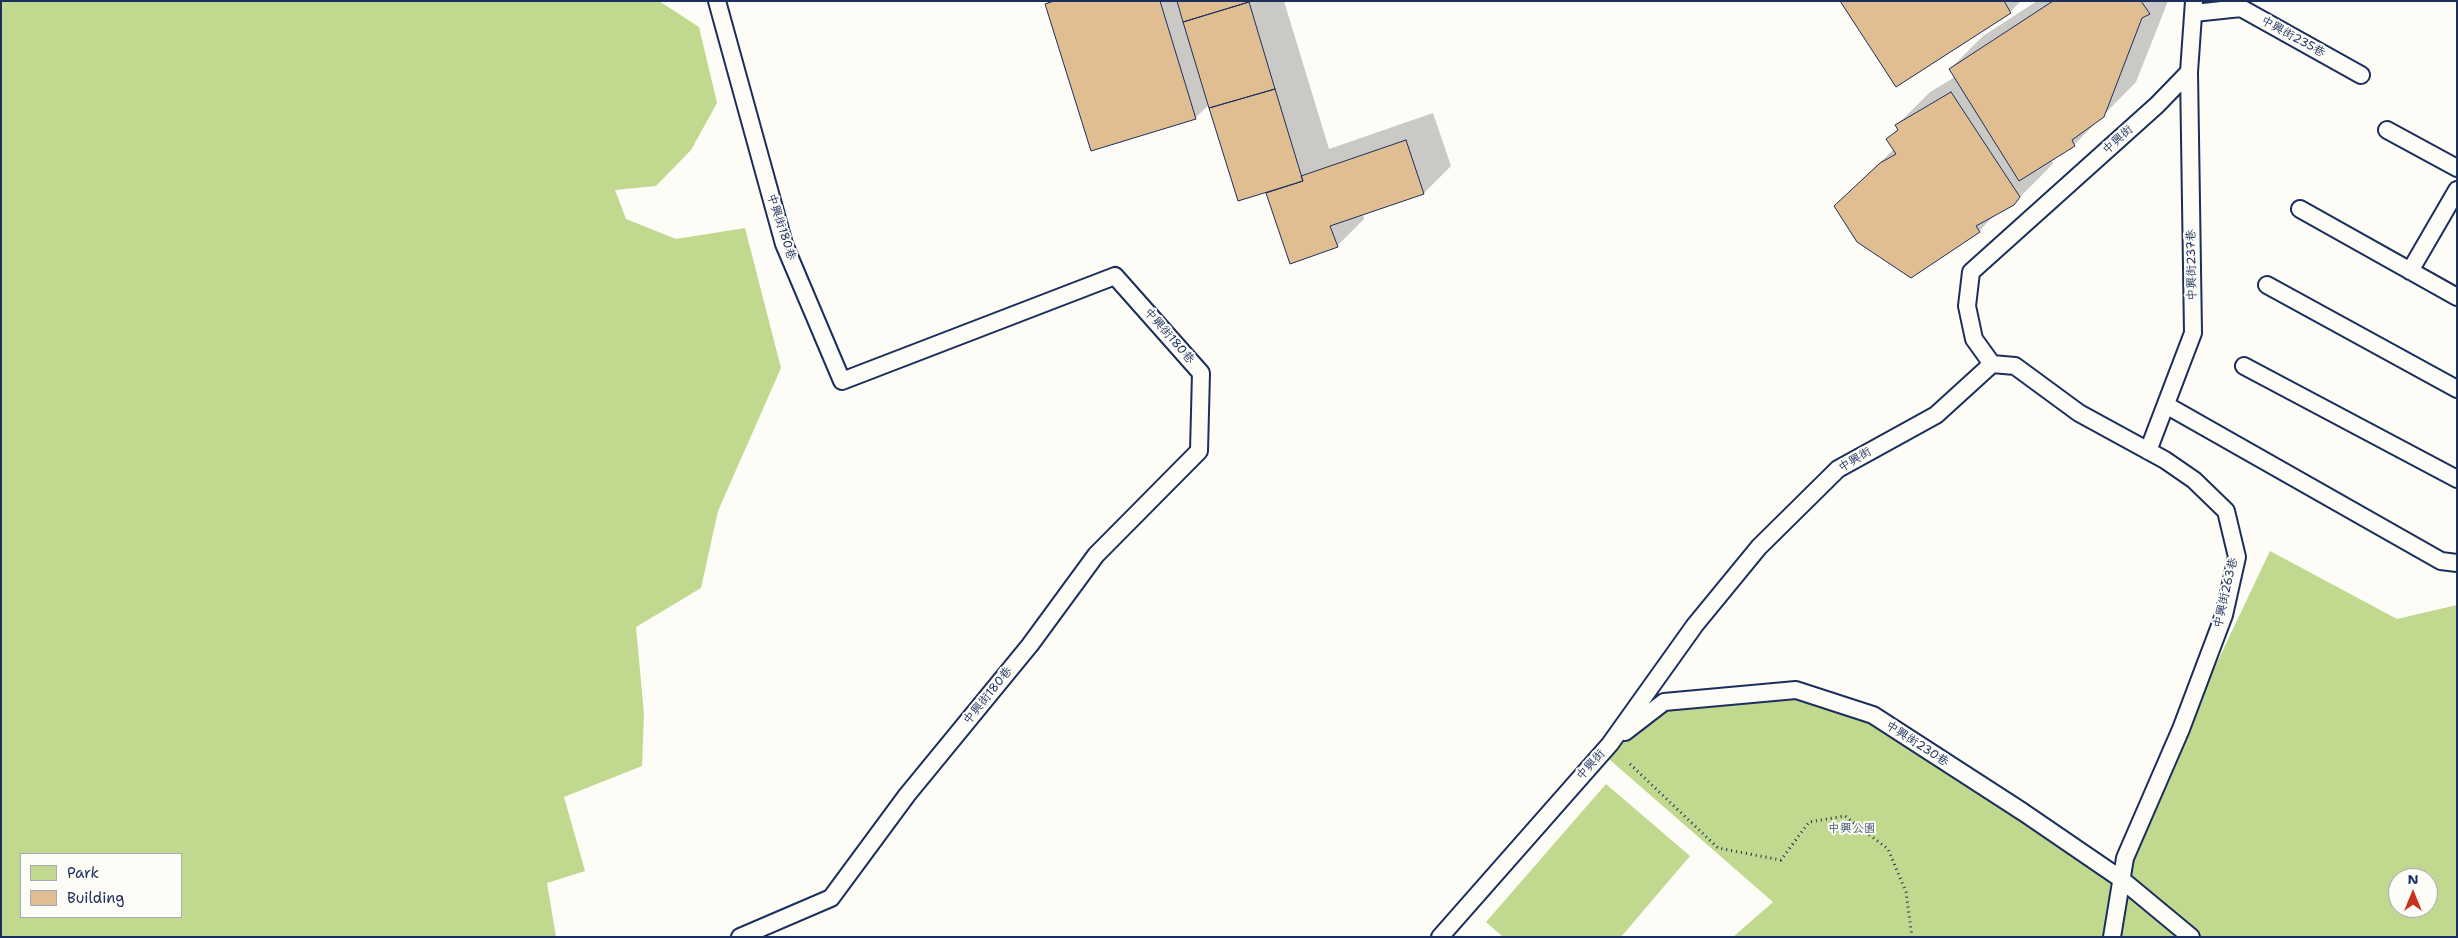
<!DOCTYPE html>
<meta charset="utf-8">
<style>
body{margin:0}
#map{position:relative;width:2458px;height:938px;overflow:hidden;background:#fdfcf7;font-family:"Shantell Sans",sans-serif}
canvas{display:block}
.frame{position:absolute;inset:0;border:2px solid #1b2f5e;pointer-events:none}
.legend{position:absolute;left:20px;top:853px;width:162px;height:65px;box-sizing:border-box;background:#fdfcf7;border:1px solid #a3aaba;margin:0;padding:6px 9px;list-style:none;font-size:15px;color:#1b2f5e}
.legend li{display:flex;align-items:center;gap:10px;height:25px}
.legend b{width:25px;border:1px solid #a3aaba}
.north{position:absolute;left:2388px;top:868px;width:50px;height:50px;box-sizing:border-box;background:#fdfcf7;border:1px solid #a3aaba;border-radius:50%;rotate:0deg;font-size:14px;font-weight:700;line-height:20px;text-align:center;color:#1b2f5e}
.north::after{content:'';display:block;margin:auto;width:18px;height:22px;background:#c8321e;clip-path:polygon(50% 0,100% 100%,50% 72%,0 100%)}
</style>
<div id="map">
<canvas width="2458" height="938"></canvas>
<div class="frame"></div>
<ul class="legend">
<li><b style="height:14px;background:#c1d88f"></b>Park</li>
<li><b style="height:14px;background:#e0be92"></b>Building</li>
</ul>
<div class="north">N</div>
</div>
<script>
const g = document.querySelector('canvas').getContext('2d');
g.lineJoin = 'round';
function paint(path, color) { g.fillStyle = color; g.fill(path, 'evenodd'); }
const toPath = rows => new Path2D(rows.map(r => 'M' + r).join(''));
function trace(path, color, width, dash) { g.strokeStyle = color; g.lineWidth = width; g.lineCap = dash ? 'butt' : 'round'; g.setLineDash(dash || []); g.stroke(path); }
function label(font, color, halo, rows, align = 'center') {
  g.font = font + ' "Shantell Sans","LXGW WenKai TC",sans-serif'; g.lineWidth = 4; g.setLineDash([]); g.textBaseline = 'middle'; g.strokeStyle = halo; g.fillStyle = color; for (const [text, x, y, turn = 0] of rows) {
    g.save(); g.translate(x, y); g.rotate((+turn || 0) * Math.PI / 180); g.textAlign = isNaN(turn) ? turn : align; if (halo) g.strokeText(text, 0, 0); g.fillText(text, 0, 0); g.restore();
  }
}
const green = toPath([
 [1,1,659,1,699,27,717,103,691,150,656,186,615,190,626,219,676,239,745,228,781,368,718,511,701,588,636,627,644,714,642,766,564,797,585,871,547,883,556,937,1,937],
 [21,854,181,854,181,917,21,917],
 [2270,551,2397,619,2457,605,2457,937,1733,937,1773,902,1602,753,1666,707,1799,697,1873,715,2052,833,2124,870,2138,829],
 [2398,878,2428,878,2428,908,2398,908],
 [1606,784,1690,856,1621,937,1503,937,1486,922]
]);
const shadow = toPath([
 [1049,1,1284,1,1329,149,1433,113,1451,166,1424,193,1363,214,1364,219,1337,246,1291,262,1267,192,1210,104,1196,117,1092,150,1046,4],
 [1842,1,2021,1,2010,12,1896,85],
 [2037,1,2168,1,2136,82,2074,145,2051,160,2053,163,2047,170,2013,204,1997,213,1979,231,1869,173,1894,149,1888,139,1899,128,1897,125,1930,92,1955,77,1950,69,1983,36]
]);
const building = toPath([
 [1054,1,1160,1,1196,119,1091,151,1045,4,1054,1],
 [1177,1,1249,1,1249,2,1183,22,1177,1],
 [1840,1,2004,1,2011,13,1896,87,1840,1],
 [2053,1,2141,1,2150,14,2142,18,2104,117,2072,140,2075,146,2019,181,1949,69,2053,1],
 [1249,2,1275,89,1209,108,1183,22,1249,2],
 [1275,89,1303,181,1238,201,1209,108,1275,89],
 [1951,92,2020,197,2014,205,1976,226,1980,232,1911,278,1857,242,1834,206,1880,163,1896,154,1886,139,1898,130,1895,125,1951,92],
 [1406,140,1424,194,1330,226,1338,247,1290,264,1266,193,1303,181,1301,176,1406,140]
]);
const path = toPath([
 [1630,764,1718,848,1781,860,1809,822,1845,816,1888,849,1906,892,1912,937]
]);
const lane = toPath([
 [717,1,784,244,842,381,1115,276,1201,373,1199,451,1096,555,1030,645,907,795,831,898,740,937],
 [2194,13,2241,8,2361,75],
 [2387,130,2457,168],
 [2300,209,2457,297],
 [2410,271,2457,190],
 [2267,285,2457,389],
 [1992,364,2015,366,2079,413,2165,460,2194,480,2226,511,2237,557,2224,615,2181,729,2125,858,2112,937],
 [2244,366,2457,479],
 [2166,405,2441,561,2457,563],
 [2148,451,2193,333,2189,72],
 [1625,732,1664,702,1796,690,1873,715,2023,812,2121,879,2191,937],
 [1440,937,1610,744,1695,625,1759,547,1838,469,1936,415,1992,364,1974,339,1967,306,1971,272,2157,105,2189,72,2194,1]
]);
const streetNames = [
 ["中興街235巷",2293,37,29],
 ["中興街",2118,140,-42],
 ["中興街180巷",781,227,72],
 ["中興街237巷",2192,265,-91],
 ["中興街180巷",1169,336,49],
 ["中興街",1855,460,-31],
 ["中興街263巷",2226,593,-77],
 ["中興街180巷",988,696,-51],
 ["中興街230巷",1917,744,33],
 ["中興街",1591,765,-48]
];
const parkNames = [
 ["中興公園",1852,829]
];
paint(green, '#c1d88f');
paint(shadow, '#0003');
paint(building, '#e0be92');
trace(building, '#1b2f5e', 1);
trace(lane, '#1b2f5e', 20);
trace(path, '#1b2f5e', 3, [1, 4]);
trace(lane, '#fdfcf7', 16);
label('12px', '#1b2f5e', '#fdfcf7', streetNames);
label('12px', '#44596a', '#fdfcf7', parkNames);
</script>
